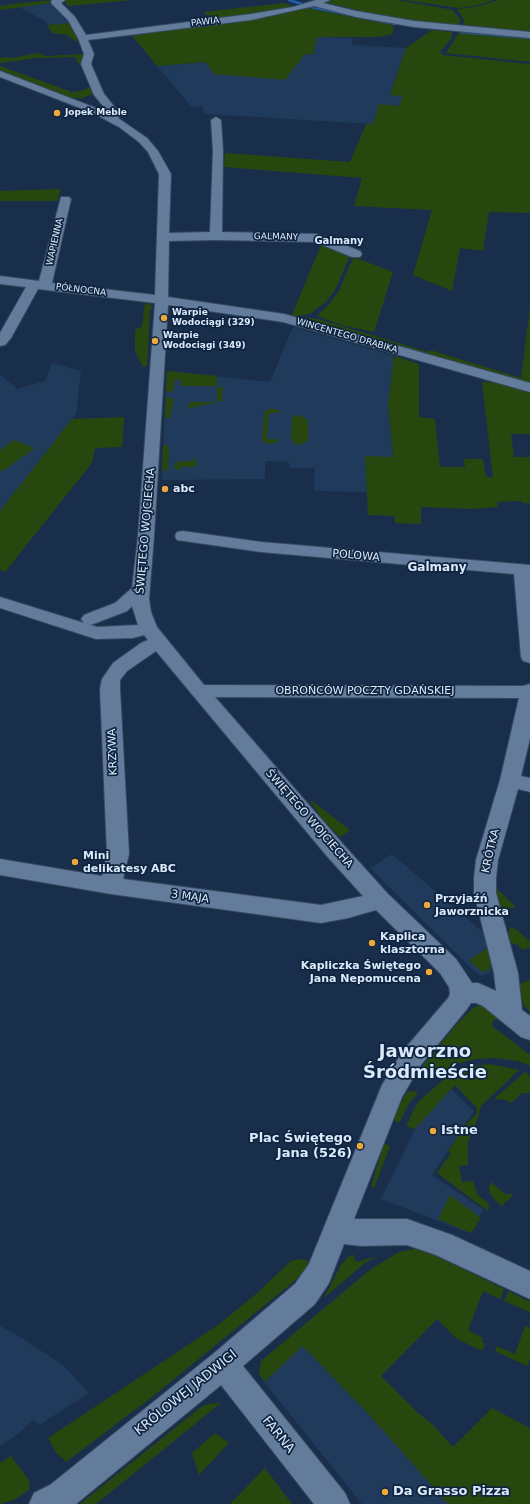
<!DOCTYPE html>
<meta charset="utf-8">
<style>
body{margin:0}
canvas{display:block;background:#182e4a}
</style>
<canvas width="530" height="1504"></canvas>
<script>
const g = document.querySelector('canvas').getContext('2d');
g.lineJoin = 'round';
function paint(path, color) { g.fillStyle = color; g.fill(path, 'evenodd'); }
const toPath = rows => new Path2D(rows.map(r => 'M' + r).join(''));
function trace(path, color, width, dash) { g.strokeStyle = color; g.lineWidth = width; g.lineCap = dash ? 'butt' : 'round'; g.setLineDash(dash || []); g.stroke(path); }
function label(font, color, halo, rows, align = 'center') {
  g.font = font + ' "DejaVu Sans",sans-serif'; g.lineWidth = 3.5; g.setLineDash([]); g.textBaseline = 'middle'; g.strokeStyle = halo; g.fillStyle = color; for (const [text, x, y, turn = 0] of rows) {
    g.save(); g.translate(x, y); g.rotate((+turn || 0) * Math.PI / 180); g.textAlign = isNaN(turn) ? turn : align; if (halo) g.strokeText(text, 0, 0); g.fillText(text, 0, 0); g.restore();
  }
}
const built = toPath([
 [53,3,65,15,70,23,47,25,45,21,19,7],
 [317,37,353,38,352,45,406,48,390,94,403,96,399,106,379,104,373,124,205,114,202,106,192,107,190,105,157,66,313,54],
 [293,327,394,356,388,403,393,457,365,457,367,492,314,491,315,468,289,468,289,462,265,461,265,479,163,480,162,471,167,371,270,382],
 [52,363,81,371,76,414,0,511,0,374,17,389,45,381],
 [392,854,486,935,491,972,481,976,473,970,370,868],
 [451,1089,474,1111,432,1175,484,1210,467,1232,381,1199,415,1129],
 [0,1326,17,1335,63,1365,89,1393,39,1425,33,1420,18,1434,0,1446],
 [303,1346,373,1419,448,1504,362,1504,264,1382]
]);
const green = toPath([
 [55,0,134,0,68,6,65,2,53,3,0,10,0,6,20,3],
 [334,0,398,0,453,10,461,21,455,26,434,24,378,15,324,2],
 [405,0,494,0,474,6,458,8],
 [499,0,530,0,530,32,463,27,464,20,457,9,475,7],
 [284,3,295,7,250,16,211,19,204,12],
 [307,8,393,25,393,34,379,37,317,37,313,54,305,54,285,80,214,74,205,62,157,66,130,33,249,19],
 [70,23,78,36,76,42,67,35,52,33,47,25],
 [432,30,452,32,451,39,440,52,443,55,530,64,530,213,489,212,483,251,460,248,452,291,413,275,432,210,354,206,362,178,224,167,225,153,350,162,366,124,373,124,379,104,399,106,403,96,390,95,406,48],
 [459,33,530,39,530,62,446,53],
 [37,53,45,56,85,54,83,64,79,64,75,57,36,58,0,63,0,58,6,57,13,58],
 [0,66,72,92,85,90,90,87,93,94,83,98,68,98,0,72],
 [61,189,57,201,0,201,0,191],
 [322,243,352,255,349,258,335,290,326,302,310,314,291,317],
 [356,258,393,272,374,332,342,325,317,316,330,303,339,291,348,269,353,259],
 [145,303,151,305,152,309,150,310,147,366,143,367,135,351,135,330,142,326],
 [530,306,530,385,306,321,305,319,311,318,318,319,428,352,430,350,521,378],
 [394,356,419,364,419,417,435,419,440,467,465,467,464,459,483,459,486,477,493,477,482,382,499,383,530,392,530,434,511,434,514,457,530,457,530,503,522,503,521,501,497,502,498,507,471,509,421,507,421,524,395,523,395,516,368,515,365,456,393,457,388,403],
 [167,371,217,376,217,386,181,386,181,380,175,380,173,391,166,392],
 [217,387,223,387,222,401,186,409,190,402,217,402],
 [166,397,174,399,170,418,165,418],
 [269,409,277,409,281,413,269,413,267,439,278,439,277,442,272,444,265,443,262,440,264,412],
 [299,415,308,420,308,439,305,443,297,445,291,440,292,418,294,416],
 [124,417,122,447,95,448,92,463,5,572,0,570,0,511,72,419],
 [14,440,35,448,3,471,0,470,0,450],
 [167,445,169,447,168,468,166,471,162,471,163,446],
 [196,456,196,467,180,467,180,471,174,468,175,462,191,461,195,459],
 [310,801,312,801,334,818,350,830,340,837,323,820],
 [496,888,516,907,501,911,495,894],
 [510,927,517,930,530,942,530,947,522,950,518,945,508,942,507,940],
 [488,948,492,966,487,971,482,972,469,960],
 [530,980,530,1012,523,1004,519,984],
 [481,1005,507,1019,493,1020,492,1026,530,1055,530,1066,518,1061,496,1058,476,1059,460,1063,446,1070,432,1080,416,1074,457,1024,473,1008],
 [490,1064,519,1070,481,1106,478,1118,468,1142,468,1165,459,1166,462,1182,473,1181,478,1195,489,1204,488,1211,437,1173,451,1153,448,1151,468,1122,476,1115,477,1108,455,1085,415,1129,406,1126,418,1102,451,1073,469,1067],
 [525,1072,530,1076,530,1093,522,1093,511,1103,507,1100,494,1099],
 [415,1091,418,1093,410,1102,399,1123,395,1121,394,1116,407,1092],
 [384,1143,390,1146,374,1188,371,1187],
 [491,1182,505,1194,514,1194,502,1206,495,1200,490,1193,489,1188],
 [450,1195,481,1218,471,1233,438,1219],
 [415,1249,424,1250,436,1256,504,1289,500,1299,483,1291,468,1330,483,1338,482,1342,485,1344,482,1351,457,1339,437,1319,381,1376,417,1412,432,1424,453,1447,492,1408,530,1428,530,1504,448,1504,373,1419,303,1346,264,1382,259,1373,261,1361,371,1269,399,1252],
 [353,1254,356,1262,378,1256,366,1262,324,1298,341,1265,347,1258],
 [299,1259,309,1261,303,1274,152,1397,66,1462,56,1452,48,1438,218,1325,256,1294,291,1261],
 [508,1291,530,1302,530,1312,504,1301],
 [525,1326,530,1328,530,1359,527,1366,495,1351,497,1346,515,1354],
 [221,1403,96,1504,80,1504,201,1407,208,1404],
 [215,1433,229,1443,199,1475,192,1453],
 [11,1456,28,1479,30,1484,29,1490,14,1500,0,1504,0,1463],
 [265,1468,292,1504,230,1504]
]);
const stream = toPath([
 [289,0,302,4],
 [311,7,395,24],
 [461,32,530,38]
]);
const minor = toPath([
 [52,0,65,0,61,3,75,17,86,35,251,14,293,7,316,0,330,0,323,3,356,11,414,21,530,32,530,38,414,27,356,17,314,6,251,20,88,40,94,54,91,64,104,94,121,115,118,118,147,138,158,151,171,174,169,233,210,232,213,151,211,120,216,117,221,120,223,151,222,232,317,234,360,251,362,254,360,257,352,257,315,242,216,240,169,241,168,297,284,314,530,383,530,392,283,322,168,305,154,536,149,599,151,612,157,627,204,685,523,686,530,684,530,738,521,776,530,778,530,792,518,789,498,860,496,878,496,893,518,973,522,1010,530,1016,530,1040,521,1037,483,1006,476,1003,471,1003,467,1009,420,1066,402,1097,354,1219,407,1219,452,1235,530,1271,530,1299,436,1255,407,1245,361,1246,344,1244,329,1283,315,1304,243,1366,345,1493,350,1504,314,1504,221,1385,76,1504,29,1504,34,1493,50,1485,213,1354,295,1284,309,1264,382,1085,402,1052,449,997,450,993,449,987,440,973,376,910,348,918,321,923,111,894,0,875,0,859,102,876,107,854,100,689,102,679,113,663,141,643,148,640,144,635,133,638,96,639,0,608,0,597,84,623,81,619,84,615,115,603,132,588,138,536,155,303,38,289,11,338,5,345,0,346,0,333,26,287,0,284,0,276,39,281,61,197,69,197,71,199,52,283,155,295,159,174,148,152,139,142,119,127,93,113,0,77,0,71,109,113,94,95,81,64,84,54,78,38,68,20,52,4,51,2,52,0],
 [132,606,138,625,97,627,85,623,90,625,96,623,127,611,132,606],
 [156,651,326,855,363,896,321,905,123,879,129,854,120,689,120,680,127,671,156,651],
 [215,697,519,698,500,780,476,860,474,878,474,893,494,973,496,991,478,983,472,983,456,959,388,894,342,843,215,697],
 [183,531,261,542,530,565,530,663,523,661,521,657,514,574,261,552,177,540,175,536,177,532,183,531]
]);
const markers = [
 [57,113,4,"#eda83c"],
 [164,318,4,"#eda83c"],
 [155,341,4,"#eda83c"],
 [165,489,4,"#eda83c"],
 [75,862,4,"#eda83c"],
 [427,905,4,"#eda83c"],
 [372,943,4,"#eda83c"],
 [429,972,4,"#eda83c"],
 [433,1131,4,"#eda83c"],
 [360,1146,4,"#eda83c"],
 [385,1492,4,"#eda83c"]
];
const farStreetnames = [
 ["PAWIA",205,22,-6],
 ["GALMANY",276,237,1],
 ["WAPIENNA",55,242,-77],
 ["PÓŁNOCNA",81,290,7],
 ["WINCENTEGO DRABIKA",347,336,16]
];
const farPoinames = [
 ["Jopek Meble",65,113],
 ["Warpie",172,313],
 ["Wodociągi (329)",172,323],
 ["Warpie",163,336],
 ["Wodociągi (349)",163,346]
];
const farNeighbourhoodnames = [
 ["Galmany",339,241]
];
const poiNames = [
 ["abc",173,489],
 ["Mini",83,856],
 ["delikatesy ABC",83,869],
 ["Przyjaźń",435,899],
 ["Jaworznicka",435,912],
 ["Kaplica",380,937],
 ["klasztorna",380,950],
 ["Kapliczka Świętego",421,966,"right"],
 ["Jana Nepomucena",421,979,"right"]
];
const streetNames = [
 ["ŚWIĘTEGO WOJCIECHA",146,531,-85],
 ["POLOWA",356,556,5],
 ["OBROŃCÓW POCZTY GDAŃSKIEJ",365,691],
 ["KRZYWA",113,752,-92],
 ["ŚWIĘTEGO WOJCIECHA",309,819,49],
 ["KRÓTKA",491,851,-77],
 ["3 MAJA",190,897,8]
];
const neighbourhoodNames = [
 ["Galmany",437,568]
];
const nearPoinames = [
 ["Istne",441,1131],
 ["Plac Świętego",352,1139,"right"],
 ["Jana (526)",352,1154,"right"],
 ["Da Grasso Pizza",393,1492]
];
const nearStreetnames = [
 ["KRÓLOWEJ JADWIGI",186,1393,-39],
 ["FARNA",278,1435,51]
];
const nearDistrictnames = [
 ["Jaworzno",425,1052],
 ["Śródmieście",425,1073]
];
paint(built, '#1f3a5a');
paint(green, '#28470e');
trace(stream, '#1f60a9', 2.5);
trace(minor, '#364960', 2);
paint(minor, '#637c9c');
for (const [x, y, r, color] of markers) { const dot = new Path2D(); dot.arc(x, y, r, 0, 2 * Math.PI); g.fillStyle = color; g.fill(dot); trace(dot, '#0e243f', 1.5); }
label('9px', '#dbe9fb', '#0e243f', farStreetnames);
label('bold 9px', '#dbe9fb', '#0e243f', farPoinames, 'left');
label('bold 10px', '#dbe9fb', '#0e243f', farNeighbourhoodnames);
label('bold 11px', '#dbe9fb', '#0e243f', poiNames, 'left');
label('11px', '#dbe9fb', '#0e243f', streetNames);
label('bold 12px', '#dbe9fb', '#0e243f', neighbourhoodNames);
label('bold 13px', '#dbe9fb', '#0e243f', nearPoinames, 'left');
label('13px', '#dbe9fb', '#0e243f', nearStreetnames);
label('bold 18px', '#dbe9fb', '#0e243f', nearDistrictnames);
</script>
